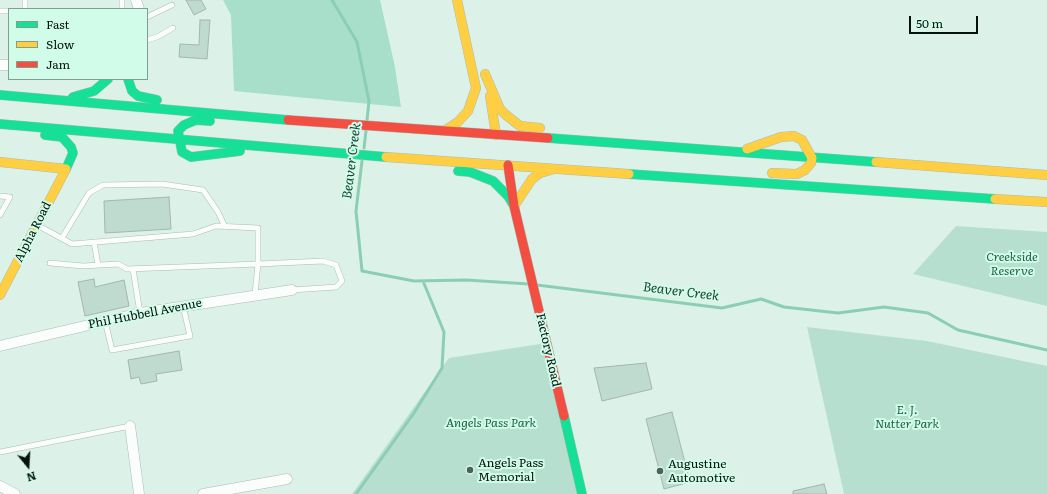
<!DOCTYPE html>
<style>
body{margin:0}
#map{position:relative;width:1047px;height:494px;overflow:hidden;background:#dcf2e9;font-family:Literata,serif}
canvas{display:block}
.legend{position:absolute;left:8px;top:8px;width:140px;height:72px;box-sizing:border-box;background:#d2fcea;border:1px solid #809f92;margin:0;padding:5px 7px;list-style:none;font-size:12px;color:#05130d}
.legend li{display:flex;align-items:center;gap:8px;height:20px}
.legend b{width:20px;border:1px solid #809f92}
.north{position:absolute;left:8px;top:446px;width:40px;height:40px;-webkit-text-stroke:3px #d2fcea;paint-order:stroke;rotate:162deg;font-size:11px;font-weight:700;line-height:16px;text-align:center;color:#05130d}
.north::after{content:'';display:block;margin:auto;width:14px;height:18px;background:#05130d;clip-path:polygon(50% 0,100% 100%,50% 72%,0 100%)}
.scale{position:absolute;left:909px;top:16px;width:69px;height:18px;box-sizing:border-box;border:2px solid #05130d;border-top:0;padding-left:5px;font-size:12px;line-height:14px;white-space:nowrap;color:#05130d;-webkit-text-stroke:3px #d2fcea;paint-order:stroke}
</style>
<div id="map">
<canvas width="1047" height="494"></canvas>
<ul class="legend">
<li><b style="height:5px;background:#16e098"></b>Fast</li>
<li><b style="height:5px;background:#ffcf43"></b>Slow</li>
<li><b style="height:5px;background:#f24e42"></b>Jam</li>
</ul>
<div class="north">N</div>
<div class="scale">50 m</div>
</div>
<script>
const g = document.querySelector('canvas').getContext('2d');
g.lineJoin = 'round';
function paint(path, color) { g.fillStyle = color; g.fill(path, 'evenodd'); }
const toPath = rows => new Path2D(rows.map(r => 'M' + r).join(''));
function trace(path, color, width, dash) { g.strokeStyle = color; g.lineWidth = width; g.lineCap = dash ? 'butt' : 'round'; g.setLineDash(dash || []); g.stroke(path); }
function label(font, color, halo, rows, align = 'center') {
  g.font = font + ' Literata,serif'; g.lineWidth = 4; g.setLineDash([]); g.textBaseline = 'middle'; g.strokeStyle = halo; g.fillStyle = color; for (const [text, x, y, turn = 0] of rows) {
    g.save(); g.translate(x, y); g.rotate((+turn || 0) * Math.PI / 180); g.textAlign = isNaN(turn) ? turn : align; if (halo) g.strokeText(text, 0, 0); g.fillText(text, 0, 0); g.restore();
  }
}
const green = toPath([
 [956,226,1047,232,1047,306,913,274],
 [807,327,927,341,1047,366,1047,494,844,494],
 [546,343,582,494,352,494,449,358]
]);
const forest = toPath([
 [223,0,380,0,395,67,401,107,234,91,231,15]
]);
const stream = toPath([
 [332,0,357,42,369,101,367,120],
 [364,148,366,131],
 [362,161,356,211,362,271,414,281,466,280,529,284],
 [537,285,722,308,761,299,784,307,838,313,884,307,928,313,958,330,1047,350],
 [356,494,414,413,442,368,444,332,423,281]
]);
const building = toPath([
 [186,0,201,0,206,9,194,15,186,0],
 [200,20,210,20,207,59,179,57,180,44,199,45,200,20],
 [169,197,171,229,105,233,104,201,169,197],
 [94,279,95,287,124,280,129,306,85,316,78,282,94,279],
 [179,351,182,370,156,374,157,381,141,384,139,377,131,379,128,360,179,351],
 [646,363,652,389,602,401,594,368,646,363],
 [672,412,690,482,664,489,646,419,672,412],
 [824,484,827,494,793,494,793,491,824,484]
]);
const lane = toPath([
 [122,0,122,9],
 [25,9,25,0],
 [0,11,9,11],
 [147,17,172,5],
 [147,40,157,37,173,28],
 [0,196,10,197,0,215],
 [39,226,72,244,193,234,216,226,258,228,258,264,127,269,118,264,83,266,50,263],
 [62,238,89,193,103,185,162,184,203,190,218,212,225,227],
 [94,242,98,265],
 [133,269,140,313],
 [255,294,258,264,323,261,336,265,342,281,336,287,292,290],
 [105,321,112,350,190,336,183,306],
 [0,452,130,426]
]);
const street = toPath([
 [136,0,139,9],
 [0,65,9,65],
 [0,346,140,313,292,290],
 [130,426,139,494],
 [0,486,15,494],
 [203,494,287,479]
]);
const fast = toPath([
 [128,79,132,91,138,96,157,100],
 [0,95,288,120],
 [73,97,94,91,108,79],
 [210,121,196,120,184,125,178,131,182,152,191,157,240,151],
 [0,124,386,157],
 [45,135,62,137,71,147,73,153,66,169],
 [548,138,876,162],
 [458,171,470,172,493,181,508,196,514,206],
 [629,174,995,199],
 [564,416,582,494]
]);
const slow = toPath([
 [485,74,500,109,506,115,520,126,540,128],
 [490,96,496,135],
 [444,131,458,122,468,111,476,88,457,0],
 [747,149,781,137,794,136,802,140,812,158,811,163,805,170,797,174,772,173],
 [386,157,629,174],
 [0,162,66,169,0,295],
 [876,162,1047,175],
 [995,199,1047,202],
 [514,206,532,179,540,173,551,170]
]);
const jam = toPath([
 [288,120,548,138],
 [508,165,514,206,564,416]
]);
const markers = [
 [470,470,4,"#50615a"],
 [660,471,4,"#50615a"]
];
const streetNames = [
 ["Alpha Road",33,232,-63],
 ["Phil Hubbell Avenue",145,314,-11],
 ["Factory Road",548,350,77]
];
const parkNames = [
 ["Creekside",1012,257],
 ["Reserve",1012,271],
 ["E. J.",907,410],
 ["Nutter Park",907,424],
 ["Angels Pass Park",491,423]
];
const poiNames = [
 ["Angels Pass",478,463],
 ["Memorial",478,477],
 ["Augustine",668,464],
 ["Automotive",668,478]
];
const waterNames = [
 ["Beaver Creek",352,161,-83],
 ["Beaver Creek",681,292,7]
];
paint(green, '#b7dfcf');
paint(forest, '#a7dfca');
trace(stream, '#8cceb4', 3);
paint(building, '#bfdacf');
trace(building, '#a4b6ae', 1);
trace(lane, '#aabbb4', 6);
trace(street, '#aabbb4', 11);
trace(fast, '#aabbb4', 10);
trace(slow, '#aabbb4', 10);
trace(jam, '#aabbb4', 10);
trace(lane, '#fafdfc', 5);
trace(street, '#fafdfc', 10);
trace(fast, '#16e098', 9);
trace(slow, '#ffcf43', 9);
trace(jam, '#f24e42', 9);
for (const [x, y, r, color] of markers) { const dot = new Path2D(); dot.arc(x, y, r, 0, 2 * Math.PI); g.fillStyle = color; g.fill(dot); trace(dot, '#d2fcea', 1.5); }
label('12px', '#05130d', '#d2fcea', streetNames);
label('italic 12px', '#1f614b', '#d2fcea', parkNames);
label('12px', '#05130d', '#d2fcea', poiNames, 'left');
label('italic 13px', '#1c4234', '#d2fcea', waterNames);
</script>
